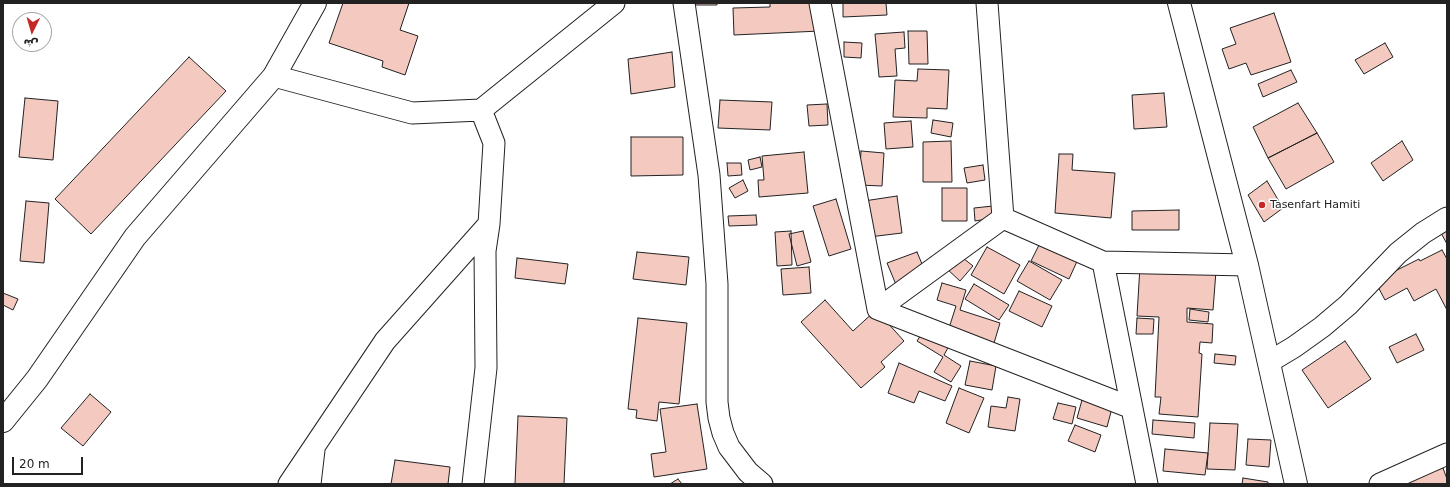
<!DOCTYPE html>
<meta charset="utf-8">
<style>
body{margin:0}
#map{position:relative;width:1450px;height:487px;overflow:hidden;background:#fff;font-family:"DejaVu Sans","Noto Naskh Arabic",sans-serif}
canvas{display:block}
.frame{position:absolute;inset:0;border:4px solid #222;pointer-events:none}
.north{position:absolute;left:12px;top:12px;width:40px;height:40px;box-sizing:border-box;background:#fff;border:1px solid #a7a7a7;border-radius:50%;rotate:185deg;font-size:11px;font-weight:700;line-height:16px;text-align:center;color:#222}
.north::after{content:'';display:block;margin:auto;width:14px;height:18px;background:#c62828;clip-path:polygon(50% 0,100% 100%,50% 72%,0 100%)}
.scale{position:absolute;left:12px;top:457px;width:71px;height:18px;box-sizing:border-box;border:2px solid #222;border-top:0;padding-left:5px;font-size:12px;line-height:14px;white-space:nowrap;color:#222;-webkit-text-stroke:3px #fff;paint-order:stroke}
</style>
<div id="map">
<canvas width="1450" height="487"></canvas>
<div class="frame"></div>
<div class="north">ش</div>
<div class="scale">20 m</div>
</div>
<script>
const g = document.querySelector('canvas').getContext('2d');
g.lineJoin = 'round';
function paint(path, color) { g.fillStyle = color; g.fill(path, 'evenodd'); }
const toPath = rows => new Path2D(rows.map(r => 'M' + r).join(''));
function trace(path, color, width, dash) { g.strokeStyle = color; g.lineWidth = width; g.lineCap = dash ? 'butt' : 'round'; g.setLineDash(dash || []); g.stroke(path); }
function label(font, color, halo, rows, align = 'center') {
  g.font = font + ' "DejaVu Sans",sans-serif'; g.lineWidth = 3; g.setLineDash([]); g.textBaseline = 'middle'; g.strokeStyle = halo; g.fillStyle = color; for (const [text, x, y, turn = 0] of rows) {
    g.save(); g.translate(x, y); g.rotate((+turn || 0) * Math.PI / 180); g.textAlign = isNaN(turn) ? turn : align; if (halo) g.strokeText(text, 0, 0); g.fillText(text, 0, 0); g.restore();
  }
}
const building = toPath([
 [343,3,409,3,400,30,418,36,405,75,382,67,383,61,329,43,343,3],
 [695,3,717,3,717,5,695,5,695,3],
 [770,3,818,3,820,31,734,35,733,8,770,7,770,3],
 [843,3,886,3,887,15,843,17,843,3],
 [1274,13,1291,62,1251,75,1246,63,1229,69,1222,49,1236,44,1230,28,1274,13],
 [908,31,927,31,928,64,909,64,908,31],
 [904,32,905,48,895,49,897,76,879,77,875,34,904,32],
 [844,42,862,43,861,58,844,57,844,42],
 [1385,43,1393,57,1364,74,1355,60,1385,43],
 [672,52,675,87,631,94,628,59,672,52],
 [189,57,226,91,91,234,55,199,189,57],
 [918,69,949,70,947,109,927,108,927,118,893,117,895,80,917,81,918,69],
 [1291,70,1297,82,1263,97,1258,84,1291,70],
 [1164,93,1167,127,1134,129,1132,95,1164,93],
 [25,98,58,101,53,160,19,157,25,98],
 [720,100,772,102,770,130,718,128,720,100],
 [1298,103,1317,133,1268,158,1253,127,1298,103],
 [827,104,828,125,809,126,807,105,827,104],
 [933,120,953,123,951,137,931,133,933,120],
 [911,121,913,147,886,149,884,123,911,121],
 [1317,133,1334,162,1286,189,1268,158,1317,133],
 [631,137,683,137,683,175,631,176,631,137],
 [951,141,952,182,923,182,923,142,951,141],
 [1402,141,1413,160,1383,181,1371,163,1402,141],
 [861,151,884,153,882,186,859,185,861,151],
 [804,152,808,193,759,197,758,180,764,180,762,156,804,152],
 [1059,154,1073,154,1072,170,1115,173,1111,218,1055,213,1059,154],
 [760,157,762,167,750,170,748,160,760,157],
 [727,163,741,163,742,175,728,176,727,163],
 [983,165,985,180,967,183,964,168,983,165],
 [743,180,748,191,735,198,729,188,743,180],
 [1267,181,1283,208,1264,222,1248,195,1267,181],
 [942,188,967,188,967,221,942,221,942,188],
 [897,196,902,233,869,237,864,201,897,196],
 [836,199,851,249,829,256,813,206,836,199],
 [26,201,49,203,44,263,20,261,26,201],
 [993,206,994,218,975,221,974,208,993,206],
 [1179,210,1179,230,1132,230,1132,211,1179,210],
 [756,215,757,225,729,226,728,216,756,215],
 [1447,230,1447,244,1441,233,1447,230],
 [791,231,792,265,777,266,775,232,791,231],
 [803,231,811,262,797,266,789,234,803,231],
 [1042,239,1079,257,1069,279,1031,261,1042,239],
 [987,247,1020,265,1004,294,971,275,987,247],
 [1442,250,1447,259,1447,310,1436,289,1414,301,1407,288,1385,300,1375,281,1419,259,1420,261,1442,250],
 [637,252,689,257,686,285,633,279,637,252],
 [917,252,927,276,897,287,887,263,917,252],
 [958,254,973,266,960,281,946,268,958,254],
 [517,258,568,264,565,284,515,278,517,258],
 [1029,261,1062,280,1050,300,1017,281,1029,261],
 [1140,266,1216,271,1213,310,1187,308,1187,322,1213,324,1212,343,1200,342,1199,353,1202,354,1198,417,1159,414,1161,397,1155,397,1159,317,1137,316,1140,266],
 [809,267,811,293,783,295,781,269,809,267],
 [942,283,966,290,960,310,1000,323,994,343,949,328,956,306,937,300,942,283],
 [974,284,1009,305,999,320,965,299,974,284],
 [1019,291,1052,306,1042,327,1009,311,1019,291],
 [3,293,18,299,13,310,3,305,3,293],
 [825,300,853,331,876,310,904,341,881,362,885,367,861,388,801,322,825,300],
 [1190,309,1209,312,1208,322,1189,320,1190,309],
 [638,318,687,323,679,404,659,402,657,421,636,418,637,410,628,409,638,318],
 [1137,318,1154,319,1153,334,1136,334,1137,318],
 [924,330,949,346,944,355,961,366,951,382,934,372,943,357,917,341,924,330],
 [1416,334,1424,350,1397,363,1389,347,1416,334],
 [1345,341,1371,379,1328,408,1302,370,1345,341],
 [1215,354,1236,356,1235,365,1214,363,1215,354],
 [970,361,996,366,992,390,965,385,970,361],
 [899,363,952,386,945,401,919,391,914,403,888,393,899,363],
 [959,388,984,398,969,433,946,423,959,388],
 [90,394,111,412,83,446,61,428,90,394],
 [1008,397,1020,399,1015,431,988,427,991,406,1006,408,1008,397],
 [1082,400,1112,408,1107,427,1077,418,1082,400],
 [1058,403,1076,407,1072,424,1053,419,1058,403],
 [697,404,707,469,654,477,651,454,666,452,660,409,697,404],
 [518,416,567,418,564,484,515,484,518,416],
 [1153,420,1195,423,1194,438,1152,434,1153,420],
 [1210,423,1238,424,1235,470,1207,469,1210,423],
 [1075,425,1101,435,1095,452,1068,441,1075,425],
 [1248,439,1271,440,1269,467,1246,465,1248,439],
 [1165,449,1208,453,1205,475,1163,471,1165,449],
 [395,460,450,467,448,484,391,484,395,460],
 [1443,468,1447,479,1447,484,1397,484,1443,468],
 [1243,478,1268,482,1268,484,1242,484,1243,478],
 [678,479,682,484,670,484,678,479]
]);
const minor = toPath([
 [684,3,709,175,717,284,717,402,719,418,723,433,729,447,748,472,762,484],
 [820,3,878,309,1132,408],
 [987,3,1003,218,1103,262],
 [274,76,412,113,481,110,614,3],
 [878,309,1003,218],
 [1269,362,1294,347,1322,327,1348,305,1398,253,1423,233,1447,218],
 [289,484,385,341,489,224],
 [310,484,314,450],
 [473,484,486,368,485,251,489,224,494,143,481,110],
 [1147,484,1103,262,1247,265],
 [1380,484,1447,454]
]);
const tertiary = toPath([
 [3,421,37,379,135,237,274,76,315,3]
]);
const secondary = toPath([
 [1179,3,1247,265,1296,484]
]);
const markers = [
 [1262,205,4,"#c62828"]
];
const poiNames = [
 ["Tasenfart Hamiti",1270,205]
];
paint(building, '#f3c9c0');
trace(building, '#222', 1);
trace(minor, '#222', 23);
trace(tertiary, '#222', 24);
trace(secondary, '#222', 24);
trace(minor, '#fff', 21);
trace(tertiary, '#fff', 22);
trace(secondary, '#fff', 22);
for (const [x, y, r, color] of markers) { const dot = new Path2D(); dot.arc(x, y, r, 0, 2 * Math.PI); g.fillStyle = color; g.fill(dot); trace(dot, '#fff', 1.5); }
label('11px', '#222', '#fff', poiNames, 'left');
</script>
